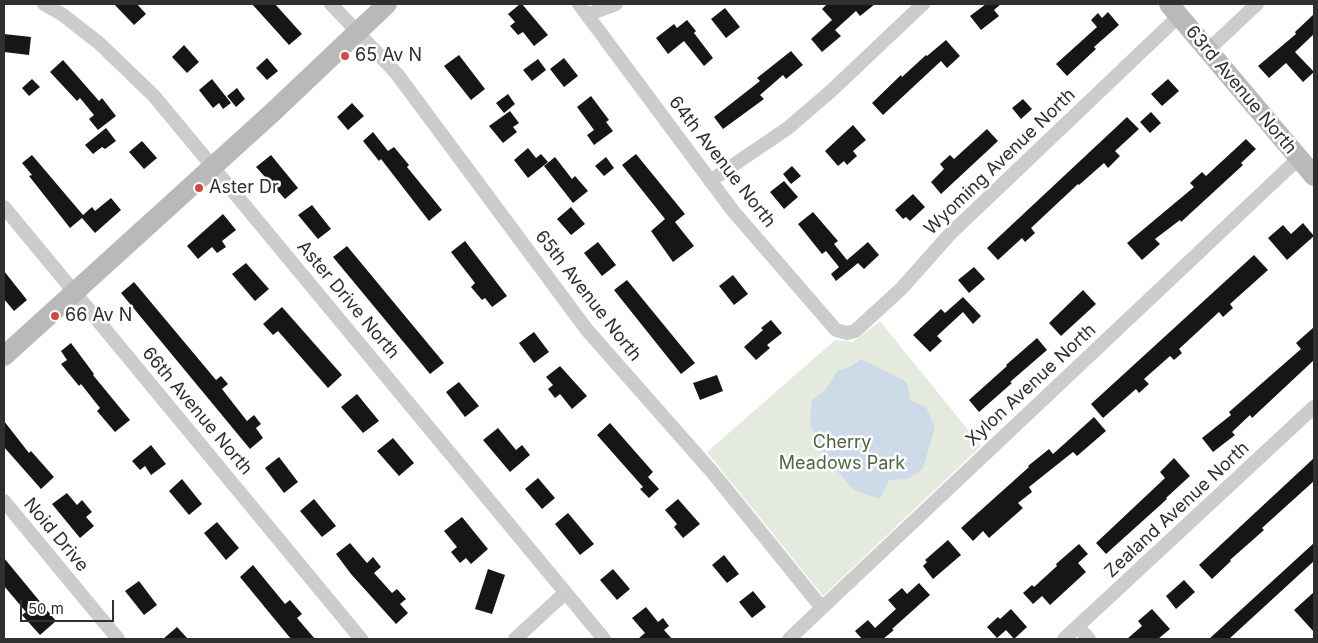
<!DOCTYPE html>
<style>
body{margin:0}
#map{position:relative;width:1318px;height:643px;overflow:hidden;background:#fff;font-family:Inter,sans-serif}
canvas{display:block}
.frame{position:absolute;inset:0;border:5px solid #2f2f2f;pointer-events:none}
.scale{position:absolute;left:20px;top:600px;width:94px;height:22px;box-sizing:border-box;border:2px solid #2f2f2f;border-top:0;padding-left:6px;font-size:15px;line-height:18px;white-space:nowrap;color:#2f2f2f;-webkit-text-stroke:4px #fff;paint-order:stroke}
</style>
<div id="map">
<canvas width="1318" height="643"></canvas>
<div class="frame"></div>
<div class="scale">50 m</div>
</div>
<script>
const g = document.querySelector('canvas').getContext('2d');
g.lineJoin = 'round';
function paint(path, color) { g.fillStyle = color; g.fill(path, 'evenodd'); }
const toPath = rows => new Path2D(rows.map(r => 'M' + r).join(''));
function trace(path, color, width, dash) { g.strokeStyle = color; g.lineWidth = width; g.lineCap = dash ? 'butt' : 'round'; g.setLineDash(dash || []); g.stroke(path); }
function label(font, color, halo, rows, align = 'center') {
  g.font = font + ' Inter,sans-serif'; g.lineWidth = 5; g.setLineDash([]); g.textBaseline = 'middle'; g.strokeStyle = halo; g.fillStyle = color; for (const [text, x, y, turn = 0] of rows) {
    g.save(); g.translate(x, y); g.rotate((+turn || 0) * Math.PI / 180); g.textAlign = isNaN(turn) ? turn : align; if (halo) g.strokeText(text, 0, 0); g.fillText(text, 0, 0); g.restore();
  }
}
const green = toPath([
 [880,321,981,446,823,596,707,452,835,340,853,342]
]);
const water = toPath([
 [861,359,907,382,910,400,926,407,935,428,923,468,908,479,889,480,880,499,854,490,826,459,810,424,812,400,825,390,838,370,850,367]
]);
const building = toPath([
 [114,4,137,4,146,14,134,25],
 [252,4,275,4,302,34,289,45],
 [520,4,522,4,548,35,534,46,523,32,518,35,510,26,515,22,508,14],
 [827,4,875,4,860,16,856,11,835,30,841,36,822,52,811,39,832,20,822,9],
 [986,4,1001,4,994,10,999,16,981,30,970,16],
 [725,8,740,27,726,38,711,19],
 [1108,12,1119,25,1094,47,1096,49,1067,76,1056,64,1097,27,1091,20,1098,13,1102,18],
 [1314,14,1314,34,1295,52,1314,72,1303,82,1286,63,1269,78,1258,66,1296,34,1295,32],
 [687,20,696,31,694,33,713,58,704,66,684,41,668,54,656,38,674,24,677,28],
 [4,34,31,37,29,55,4,52],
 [946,40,960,56,947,68,941,61,883,115,872,103,901,75,902,77,926,55,927,56],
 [184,45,199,62,187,73,172,57],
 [791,51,803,65,786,79,783,75,760,95,764,99,723,129,714,117,760,81,757,78],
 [459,55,485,89,471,100,444,66],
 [267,58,278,71,267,80,256,68],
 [564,58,578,76,564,87,550,69],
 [538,59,546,70,532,81,523,70],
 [63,60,99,101,102,98,116,116,98,130,89,119,94,115,80,98,77,101,50,72],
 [32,79,40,87,29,96,22,88],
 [212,79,231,103,223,109,219,103,213,108,199,90],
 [1168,79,1179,91,1162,106,1151,94],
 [237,88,245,99,236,107,227,96],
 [508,94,515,104,504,113,496,103],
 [591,96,609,120,606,122,613,131,594,145,587,135,594,130,577,107],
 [1023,99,1032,109,1021,119,1012,108],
 [352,103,364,116,348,130,337,117],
 [510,111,519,123,513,127,517,132,503,143,489,126],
 [1151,112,1161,123,1150,133,1140,122],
 [1127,117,1139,129,1115,151,1120,156,1108,168,1104,163,1079,185,1078,184,1031,228,1035,233,1025,242,1022,238,998,260,987,248],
 [853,125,866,140,853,151,857,156,847,165,844,161,838,166,825,151],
 [106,128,116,141,105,149,102,147,93,154,85,145],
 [987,129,998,141,941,194,931,182,944,169,940,164,950,155,954,159],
 [373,132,388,151,394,147,409,165,407,167,442,210,429,221,381,159,379,161,363,141],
 [1246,139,1256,149,1241,163,1243,165,1181,222,1180,220,1155,239,1160,244,1142,260,1127,243,1194,187,1190,183,1202,172,1206,176],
 [142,141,157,158,144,169,129,152],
 [528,148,536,158,541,154,548,162,528,178,514,160],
 [636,154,685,214,675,222,694,246,673,262,651,231,665,219,622,165],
 [32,155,83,215,92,207,95,211,111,198,121,210,95,233,82,218,70,228,29,176,32,175,22,163],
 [271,155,298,188,285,199,256,167],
 [555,157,572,179,575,176,588,191,573,203,544,166],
 [606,157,614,168,604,176,595,166],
 [792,166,801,176,791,184,783,174],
 [784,181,798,197,784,209,770,192],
 [913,194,925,207,910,221,906,217,903,219,895,210],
 [312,205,331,229,318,239,298,215],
 [571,207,585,224,571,235,557,219],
 [813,212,838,241,834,244,847,260,868,242,879,255,864,269,858,263,836,281,831,274,839,267,826,251,822,254,798,224],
 [223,214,236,230,222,241,226,247,217,253,212,247,198,259,187,246],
 [1303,223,1314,236,1287,260,1268,238,1283,225,1291,234],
 [465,241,507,296,492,307,485,298,482,300,471,287,475,283,451,252],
 [598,242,616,265,602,276,584,253],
 [347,246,444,363,430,374,333,257],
 [1254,255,1268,270,1230,304,1233,308,1223,317,1219,312,1179,349,1182,353,1174,360,1170,356,1144,379,1149,384,1139,393,1136,389,1103,418,1091,404],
 [246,263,269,289,255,301,232,274],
 [974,267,985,279,969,293,958,280],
 [4,271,27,300,14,311,4,299],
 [733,275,748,294,734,305,719,286],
 [627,280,695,363,681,374,614,290],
 [134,282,216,380,221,376,228,384,222,389,247,421,254,415,261,424,256,428,263,438,250,449,121,293],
 [1083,290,1096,304,1061,336,1049,323],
 [963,297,981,316,973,324,963,312,937,336,942,341,930,352,913,335,941,309,945,313],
 [282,307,342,375,328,388,278,331,273,335,263,324],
 [771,320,782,333,767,345,770,348,756,360,744,347,763,330,761,328],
 [1314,327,1314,360,1252,418,1250,415,1232,432,1235,435,1213,452,1202,438,1231,415,1229,412,1301,349,1296,343],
 [534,332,549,352,534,363,519,343],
 [1037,338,1047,350,1010,382,1012,383,979,412,969,400,1007,366,1006,365],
 [71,343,94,374,93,375,130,420,115,432,97,411,100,408,81,384,79,386,61,364,67,360,61,351],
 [560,366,587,396,572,409,560,394,555,398,548,389,553,385,546,377],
 [717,375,723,391,700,400,693,383],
 [459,382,479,406,465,417,446,392],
 [357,394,379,421,363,433,341,407],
 [1094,417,1106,431,1077,456,1073,452,1029,487,1032,492,1018,503,1023,508,989,538,983,531,973,541,961,528,1029,467,1028,466,1049,449,1053,454],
 [4,421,29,453,31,451,54,477,41,489,4,447],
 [610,423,653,472,648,477,659,489,649,498,640,489,643,487,597,435],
 [498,428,516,450,522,445,530,455,510,472,483,440],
 [393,438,414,463,399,476,377,451],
 [151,445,166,464,151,475,145,466,140,470,132,461],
 [279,457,298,482,284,493,265,468],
 [1174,458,1190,476,1166,498,1167,499,1106,554,1096,543,1165,478,1160,472],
 [1314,458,1314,481,1262,528,1264,530,1230,560,1231,561,1212,579,1199,565],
 [538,478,555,498,542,509,525,489],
 [182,479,202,504,189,515,169,491],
 [67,493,77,505,82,500,92,512,86,517,94,526,80,538,52,504],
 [314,499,336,526,322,537,300,511],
 [678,499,700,524,683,538,674,527,677,524,665,510],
 [568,513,594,544,580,555,555,524],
 [462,517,488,549,471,564,466,558,460,563,451,552,457,547,444,531],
 [217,522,239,548,226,560,204,533],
 [948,540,961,555,933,579,923,566,927,562,925,560],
 [350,543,367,563,373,557,381,567,374,573,392,593,397,589,406,599,400,604,408,613,396,624,351,574,336,554],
 [1314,543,1314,561,1229,639,1209,639],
 [1079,544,1088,554,1078,563,1086,572,1050,605,1042,596,1033,604,1023,593,1032,585,1034,587,1057,566,1056,564],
 [724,555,739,574,727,583,712,565],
 [4,558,56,621,40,635,22,615,26,612,4,586],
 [253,565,285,604,290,600,302,614,297,618,315,639,291,639,272,616,240,577],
 [488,569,505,575,492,614,475,609],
 [613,569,630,589,617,600,600,580],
 [1184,580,1195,592,1176,609,1166,596],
 [139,581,157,605,144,615,125,591],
 [919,583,930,595,892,629,894,630,883,639,862,639,855,631,868,620,875,628,896,609,888,600,902,588,907,594],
 [753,591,766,607,752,618,739,602],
 [1314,592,1314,632,1294,610],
 [646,607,658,622,663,618,669,626,664,630,672,639,638,639,645,633,632,618],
 [1011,609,1027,627,1014,639,1006,630,997,638,987,627,998,617,1000,619],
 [1152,609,1170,629,1158,639,1127,639,1142,626,1138,621],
 [177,627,188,639,163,639]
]);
const street = toPath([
 [44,4,63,15,99,43,154,96,604,639],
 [331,4,397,74,587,330,713,473,822,608],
 [579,4,733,211,836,330,847,333,855,331,901,289,950,234,1179,16],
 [587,15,616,4],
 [1208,50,1257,4],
 [710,181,788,128,831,91,923,4],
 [4,207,361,639],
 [4,501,118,639],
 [1078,627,1089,639],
 [515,639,565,593],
 [789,639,1299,158],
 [1064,639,1314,407]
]);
const secondary = toPath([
 [1169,4,1314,176],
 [4,356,273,112,387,4]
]);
const markers = [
 [345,56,5,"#d04946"],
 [199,188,5,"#d04946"],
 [55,316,5,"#d04946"]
];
const poiNames = [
 ["65 Av N",355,56],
 ["Aster Dr",209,188],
 ["66 Av N",65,316]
];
const streetNames = [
 ["63rd Avenue North",1241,90,50],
 ["64th Avenue North",722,162,52],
 ["Wyoming Avenue North",1000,162,-44],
 ["65th Avenue North",588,296,52],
 ["Aster Drive North",348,300,50],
 ["Xylon Avenue North",1031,385,-43],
 ["66th Avenue North",197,411,50],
 ["Zealand Avenue North",1177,510,-43],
 ["Noid Drive",56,535,50]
];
const parkNames = [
 ["Cherry",842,443],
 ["Meadows Park",842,464]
];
paint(green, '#e4eade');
paint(water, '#cddbe8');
paint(building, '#161616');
trace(street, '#ccc', 14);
trace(secondary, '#b9b9b9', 20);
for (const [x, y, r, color] of markers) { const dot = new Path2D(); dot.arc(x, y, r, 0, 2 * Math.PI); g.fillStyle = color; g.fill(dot); trace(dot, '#fff', 2); }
label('18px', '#2f2f2f', '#fff', poiNames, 'left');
label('18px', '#2f2f2f', '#fff', streetNames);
label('18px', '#4f6541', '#fff', parkNames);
</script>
